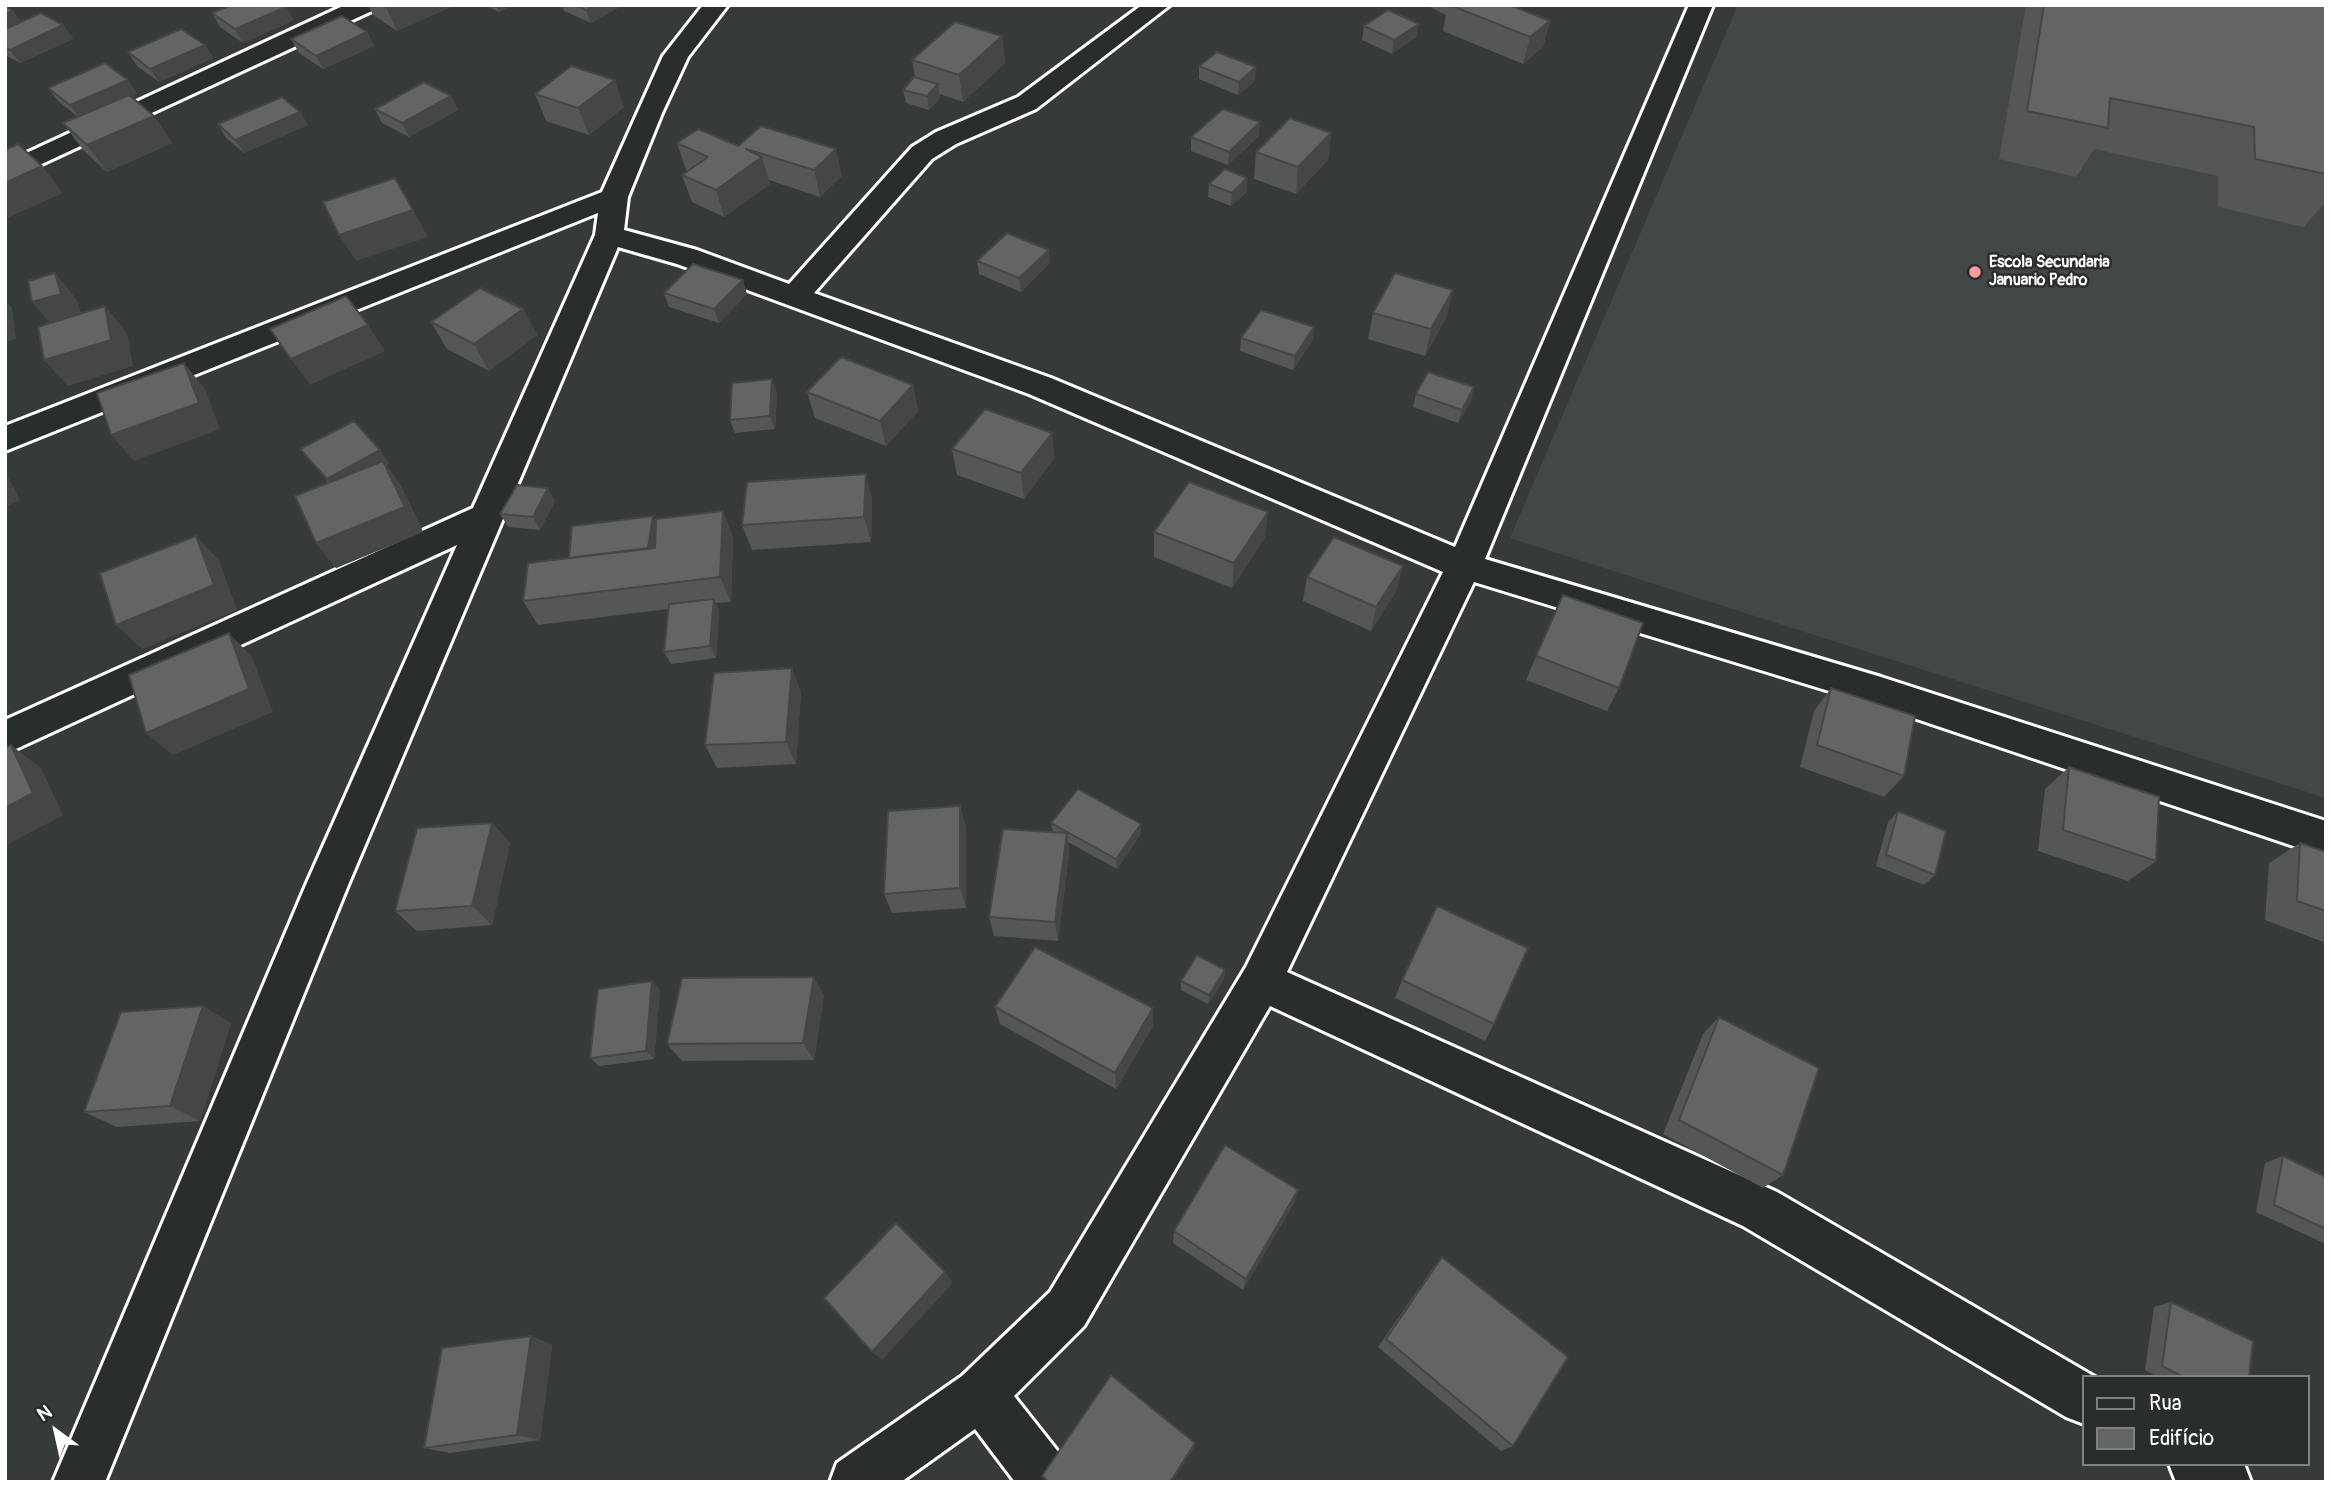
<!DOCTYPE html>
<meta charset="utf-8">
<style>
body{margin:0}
#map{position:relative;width:2331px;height:1487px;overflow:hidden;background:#373a3b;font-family:Pangolin,sans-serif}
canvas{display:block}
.frame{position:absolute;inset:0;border:7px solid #fff;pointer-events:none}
.legend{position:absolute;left:2082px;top:1375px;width:228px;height:91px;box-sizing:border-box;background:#2a2d2e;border:2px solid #7f8182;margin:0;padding:9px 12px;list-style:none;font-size:21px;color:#fff}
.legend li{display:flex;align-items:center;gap:14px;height:35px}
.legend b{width:35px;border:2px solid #7f8182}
.north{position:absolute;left:21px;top:1396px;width:70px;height:70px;-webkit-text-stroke:5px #2a2d2e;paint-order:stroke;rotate:327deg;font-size:19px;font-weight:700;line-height:28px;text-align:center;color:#fff}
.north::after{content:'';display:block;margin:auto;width:24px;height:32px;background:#fff;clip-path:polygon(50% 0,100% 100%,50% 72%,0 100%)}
</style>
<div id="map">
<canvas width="2331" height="1487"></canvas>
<div class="frame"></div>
<ul class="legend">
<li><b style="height:9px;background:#2a2d2e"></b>Rua</li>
<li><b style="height:19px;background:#636465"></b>Edifício</li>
</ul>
<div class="north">N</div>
</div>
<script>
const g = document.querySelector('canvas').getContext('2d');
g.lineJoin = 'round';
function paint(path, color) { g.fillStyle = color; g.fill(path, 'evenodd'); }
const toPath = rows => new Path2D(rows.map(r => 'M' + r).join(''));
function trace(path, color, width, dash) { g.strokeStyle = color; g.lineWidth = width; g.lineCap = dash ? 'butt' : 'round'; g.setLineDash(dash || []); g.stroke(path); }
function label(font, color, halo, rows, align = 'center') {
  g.font = font + ' Pangolin,sans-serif'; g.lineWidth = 5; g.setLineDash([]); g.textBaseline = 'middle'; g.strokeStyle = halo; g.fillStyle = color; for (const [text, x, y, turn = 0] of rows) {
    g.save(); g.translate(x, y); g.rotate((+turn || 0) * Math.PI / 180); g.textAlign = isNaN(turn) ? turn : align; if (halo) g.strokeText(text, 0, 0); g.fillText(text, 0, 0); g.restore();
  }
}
const built = toPath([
 [1738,5,2326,5,2326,798,1510,538]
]);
const minor = toPath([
 [345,5,377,5,374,10,5,181,5,163,345,5],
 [703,5,728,5,688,57,662,113,628,197,624,230,697,250,789,284,912,147,936,132,1018,97,1142,5,1170,5,1036,109,956,144,932,159,814,293,1051,378,1455,547,1689,5,1713,5,1485,559,1881,677,2326,821,2326,857,1881,707,1474,582,1287,972,1777,1192,2095,1377,2084,1377,2084,1424,2066,1417,1743,1226,1270,1006,1084,1326,1014,1396,1067,1463,1074,1482,1015,1482,975,1429,901,1482,830,1482,837,1463,962,1376,1050,1292,1246,967,1443,572,1029,394,677,264,618,247,348,885,105,1482,53,1482,306,885,457,545,5,754,5,720,473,508,595,235,598,213,5,451,5,426,602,192,663,56,703,5],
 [2169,1464,2244,1464,2251,1482,2176,1482,2169,1464]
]);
const wall = toPath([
 [368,5,451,5,451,7,397,31,373,15],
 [485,5,512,5,499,12],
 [562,5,623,5,591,23,564,11],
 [1426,5,1510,5,1550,21,1543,47,1523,64,1443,31,1446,15],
 [2026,5,2326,5,2326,201,2304,227,2218,207,2218,176,2094,149,2076,177,1999,159],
 [5,6,13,11,21,22,63,25,73,39,20,63,5,55],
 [212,13,294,20,243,43,220,27],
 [1364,26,1416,37,1392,54,1362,40],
 [367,32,374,46,323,69,299,53,291,39],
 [1002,36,1005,63,963,102,940,94,940,98,929,110,906,103,903,90,915,77,912,60],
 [205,45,213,58,159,82,137,66,128,52],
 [1199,66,1255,81,1238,95,1199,79],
 [128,80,137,94,131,97,154,116,172,143,107,172,83,150,63,123,78,117,58,101,48,88],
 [535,94,624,107,589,135,546,121],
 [451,96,458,110,409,137,382,123,375,109],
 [300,112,308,125,244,153,226,138,218,124],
 [1331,133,1328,160,1296,194,1254,179,1256,152],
 [1259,136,1228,165,1191,151,1191,137],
 [677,143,738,146,842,176,820,197,769,180,770,184,724,217,692,202,682,175,688,171,686,170],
 [1247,178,1247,192,1231,206,1208,197,1209,184],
 [977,261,1050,263,1021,292,979,274],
 [664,293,747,294,719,323,669,307],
 [523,309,537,335,489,371,447,349,431,322],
 [1373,313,1447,316,1425,356,1368,339],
 [1314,327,1312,341,1293,370,1240,351,1241,338],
 [913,385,918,411,886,446,815,418,807,392],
 [777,393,775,429,735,433,730,420],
 [1416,394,1471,401,1458,423,1413,407],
 [1052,433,1054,458,1024,499,957,475,952,449],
 [300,449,389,463,386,465,401,486,423,532,336,568,316,543,328,482],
 [866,474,872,499,871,542,752,550,742,525],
 [555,501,540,530,508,527,500,514],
 [656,523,733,536,731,602,716,603,719,611,716,658,671,664,664,652,668,609,538,625,523,601,569,558],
 [1154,532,1265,537,1232,588,1154,557],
 [1307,577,1397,590,1371,631,1303,601],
 [1536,656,1619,688,1607,711,1526,680],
 [1831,688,1904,776,1884,797,1800,767,1814,711],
 [801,692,796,764,717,768,705,745],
 [2069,767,2156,861,2128,881,2038,851,2045,789],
 [960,806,966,828,966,908,892,913,884,894],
 [1898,811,1935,875,1924,885,1876,866,1888,822],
 [492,823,510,843,492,925,417,931,395,911],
 [1051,823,1141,824,1141,834,1117,869,1068,842,1069,854,1058,941,994,936,989,917,1053,832],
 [2300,843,2326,852,2326,943,2265,920,2269,863],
 [1225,970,1224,979,1208,1004,1181,990,1181,981],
 [1402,980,1494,1024,1485,1041,1395,998],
 [660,990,654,1059,599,1066,590,1058],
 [824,995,814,1060,682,1061,667,1044],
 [995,1007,1153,1026,1116,1089,1000,1024],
 [1719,1017,1783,1175,1763,1188,1663,1134,1703,1034],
 [231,1023,200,1121,117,1127,84,1112],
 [2283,1156,2326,1177,2326,1244,2256,1212,2265,1163],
 [1294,1203,1243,1290,1173,1243,1174,1231],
 [1442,1257,1513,1446,1501,1451,1378,1347,1433,1268],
 [2171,1302,2249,1377,2158,1377,2145,1370,2154,1307],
 [531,1336,552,1345,540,1440,450,1453,424,1448]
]);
const shadedWall = toPath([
 [385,5,451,5,451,7,397,31],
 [496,5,512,5,499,12],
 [594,5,623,5,591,23,586,10],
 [286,7,294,20,243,43,235,29],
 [13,11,23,25,5,32,5,14],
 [1550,21,1543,47,1523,64,1530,37],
 [1419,24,1416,37,1392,54,1394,40],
 [63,25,73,39,20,63,10,50],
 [367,32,374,46,323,69,316,56],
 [1002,36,1005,63,963,102,959,75],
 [205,45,213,58,159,82,150,69],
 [1256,67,1255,81,1238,95,1239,82],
 [128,80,137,94,80,119,70,105],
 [615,80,624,107,589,135,578,108],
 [938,84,940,98,929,110,927,96],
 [451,96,458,110,409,137,402,123],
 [300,112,308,125,244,153,235,140],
 [154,116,172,143,107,172,87,145],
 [1260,122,1259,136,1228,165,1229,152],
 [1331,133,1328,160,1296,194,1298,167],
 [836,149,842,176,820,197,814,170],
 [762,157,770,184,724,217,716,190],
 [42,166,63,193,5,219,5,183],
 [1247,178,1247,192,1231,206,1232,193],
 [413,210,428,237,356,261,339,235],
 [1049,250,1050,263,1021,292,1019,278],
 [55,273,77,300,83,320,55,329,32,302],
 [743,280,747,294,719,323,714,309],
 [1453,290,1447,316,1425,356,1431,329],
 [5,300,12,307,16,339,5,342],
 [105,306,127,333,133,366,68,386,44,360],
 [523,309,537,335,489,371,474,344],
 [368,325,385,351,310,385,291,359],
 [1314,327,1312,341,1293,370,1295,356],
 [184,363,205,389,220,429,134,461,111,435],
 [772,379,777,393,775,429,770,416],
 [913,385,918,411,886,446,880,421],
 [1474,387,1471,401,1458,423,1462,410],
 [1052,433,1054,458,1024,499,1021,473],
 [380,450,389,463,386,465,401,486,423,532,336,568,316,543,336,492,327,479],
 [5,471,20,500,5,507],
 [866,474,872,499,871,542,864,517],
 [548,488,555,501,540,530,533,517],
 [723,511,733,536,731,602,720,577],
 [1268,512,1265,537,1232,588,1234,563],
 [653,516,659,529,654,561,648,548],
 [196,536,219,560,237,610,142,649,116,625],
 [1403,566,1397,590,1371,631,1376,607],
 [714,599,719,611,716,658,710,646],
 [229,633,252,657,273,712,173,755,146,733],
 [792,668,801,692,796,764,786,742],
 [11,745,41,768,63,815,5,846,5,808],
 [960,806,966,828,966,908,960,888],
 [492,823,510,843,492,925,472,906],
 [1141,824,1141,834,1117,869,1116,859],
 [1067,833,1069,854,1058,941,1055,922],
 [1225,970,1224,979,1208,1004,1209,995],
 [814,977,824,995,814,1060,803,1043],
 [652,981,660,990,654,1059,646,1051],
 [203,1006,231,1023,200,1121,170,1106],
 [1153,1008,1153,1026,1116,1089,1115,1073],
 [1298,1190,1294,1203,1243,1290,1246,1279],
 [945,1272,953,1283,882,1360,872,1352],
 [531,1336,552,1345,540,1440,517,1435],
 [1195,1443,1194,1448,1172,1482,1170,1482]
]);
const building = toPath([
 [231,5,284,5,286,7,235,29,212,13,231,5],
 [576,5,594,5,586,10,576,5],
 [1450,5,1510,5,1550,21,1530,37,1450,5],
 [2044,5,2326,5,2326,174,2255,159,2254,127,2110,98,2108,128,2027,111,2044,5],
 [5,6,13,11,5,14,5,6],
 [1388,10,1419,24,1394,40,1364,26,1388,10],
 [41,13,63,25,10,50,5,47,5,29,41,13],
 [342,16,367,32,316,56,291,39,342,16],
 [955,22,1002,36,959,75,912,60,955,22],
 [181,29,205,45,150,69,128,52,181,29],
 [1217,52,1256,67,1239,82,1199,66,1217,52],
 [105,63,128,80,70,105,48,88,105,63],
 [571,66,615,80,578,108,535,94,571,66],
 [914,77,938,84,927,96,903,90,914,77],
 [424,82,451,96,402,123,375,109,424,82],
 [129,95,154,116,87,145,63,123,129,95],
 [282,97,300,112,235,140,218,124,282,97],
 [1223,109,1260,122,1229,152,1191,137,1223,109],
 [1290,118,1331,133,1298,167,1256,152,1290,118],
 [761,126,836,149,814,170,746,149,762,157,716,190,682,175,708,157,677,143,698,129,738,146,761,126],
 [18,144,42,166,5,183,5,150,18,144],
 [1225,169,1247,178,1232,193,1209,184,1225,169],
 [395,178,413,210,339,235,323,202,395,178],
 [1007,233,1049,250,1019,278,977,261,1007,233],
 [693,264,743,280,714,309,664,293,693,264],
 [55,273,61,294,32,302,28,281,55,273],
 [1395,273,1453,290,1431,329,1373,313,1395,273],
 [480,288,523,309,474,344,431,322,480,288],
 [346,296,368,325,291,359,270,329,346,296],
 [105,306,111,340,44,360,38,327,105,306],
 [1261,310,1314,327,1295,356,1241,338,1261,310],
 [841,357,913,385,880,421,807,392,841,357],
 [184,363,199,403,111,435,97,393,184,363],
 [1428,372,1474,387,1462,410,1416,394,1428,372],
 [772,379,770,416,730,420,732,383,772,379],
 [985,409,1052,433,1021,473,952,449,985,409],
 [354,421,380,450,327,479,300,449,354,421],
 [383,461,405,507,316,543,295,496,383,461],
 [866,474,864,517,742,525,747,482,866,474],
 [1189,482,1268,512,1234,563,1154,532,1189,482],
 [517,485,548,488,533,517,500,514,517,485],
 [723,511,720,577,523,601,528,563,655,548,656,519,723,511],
 [653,516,648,548,569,558,572,526,653,516],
 [196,536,214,585,116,625,100,573,196,536],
 [1334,537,1403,566,1376,607,1307,577,1334,537],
 [1563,595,1643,623,1619,688,1536,656,1563,595],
 [714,599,710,646,664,652,669,604,714,599],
 [229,633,249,689,146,733,129,675,229,633],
 [792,668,786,742,705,745,714,673,792,668],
 [1831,688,1915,716,1904,776,1817,745,1831,688],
 [11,745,33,793,5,808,5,748,11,745],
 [2069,767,2159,797,2156,861,2063,830,2069,767],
 [1078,789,1141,824,1116,859,1051,823,1078,789],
 [960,806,960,888,884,894,888,811,960,806],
 [1898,811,1946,831,1935,875,1886,855,1898,811],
 [492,823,472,906,395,911,417,828,492,823],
 [1003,829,1067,833,1055,922,989,917,1003,829],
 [2300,843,2326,852,2326,911,2297,901,2300,843],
 [1437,906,1528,948,1494,1024,1402,980,1437,906],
 [1035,947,1153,1008,1115,1073,995,1007,1035,947],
 [1197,955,1225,970,1209,995,1181,981,1197,955],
 [814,977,803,1043,667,1044,682,978,814,977],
 [652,981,646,1051,590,1058,598,989,652,981],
 [203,1006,170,1106,84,1112,121,1012,203,1006],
 [1719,1017,1819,1068,1783,1175,1679,1120,1719,1017],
 [1225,1145,1298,1190,1246,1279,1174,1231,1225,1145],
 [2283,1156,2326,1177,2326,1229,2274,1205,2283,1156],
 [896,1223,945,1272,872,1352,824,1298,896,1223],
 [1442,1257,1568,1357,1513,1446,1386,1339,1442,1257],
 [2171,1302,2253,1341,2249,1377,2183,1377,2162,1366,2171,1302],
 [531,1336,517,1435,424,1448,442,1348,531,1336],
 [1111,1375,1195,1443,1170,1482,1049,1482,1042,1476,1111,1375]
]);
const markers = [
 [1975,272,7,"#ff9aa2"]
];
const farPoinames = [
 ["Escola Secundaria",1989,263],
 ["Januario Pedro",1989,281]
];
paint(built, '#444748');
trace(minor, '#fff', 6);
paint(minor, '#2a2d2e');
paint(wall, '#555657');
paint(shadedWall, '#454647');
paint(building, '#636465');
trace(building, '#454647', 2);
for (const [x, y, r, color] of markers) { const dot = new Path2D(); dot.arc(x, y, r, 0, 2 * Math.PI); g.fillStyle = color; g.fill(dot); trace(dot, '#2a2d2e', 2.5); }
label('bold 16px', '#fff', '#2a2d2e', farPoinames, 'left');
</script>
